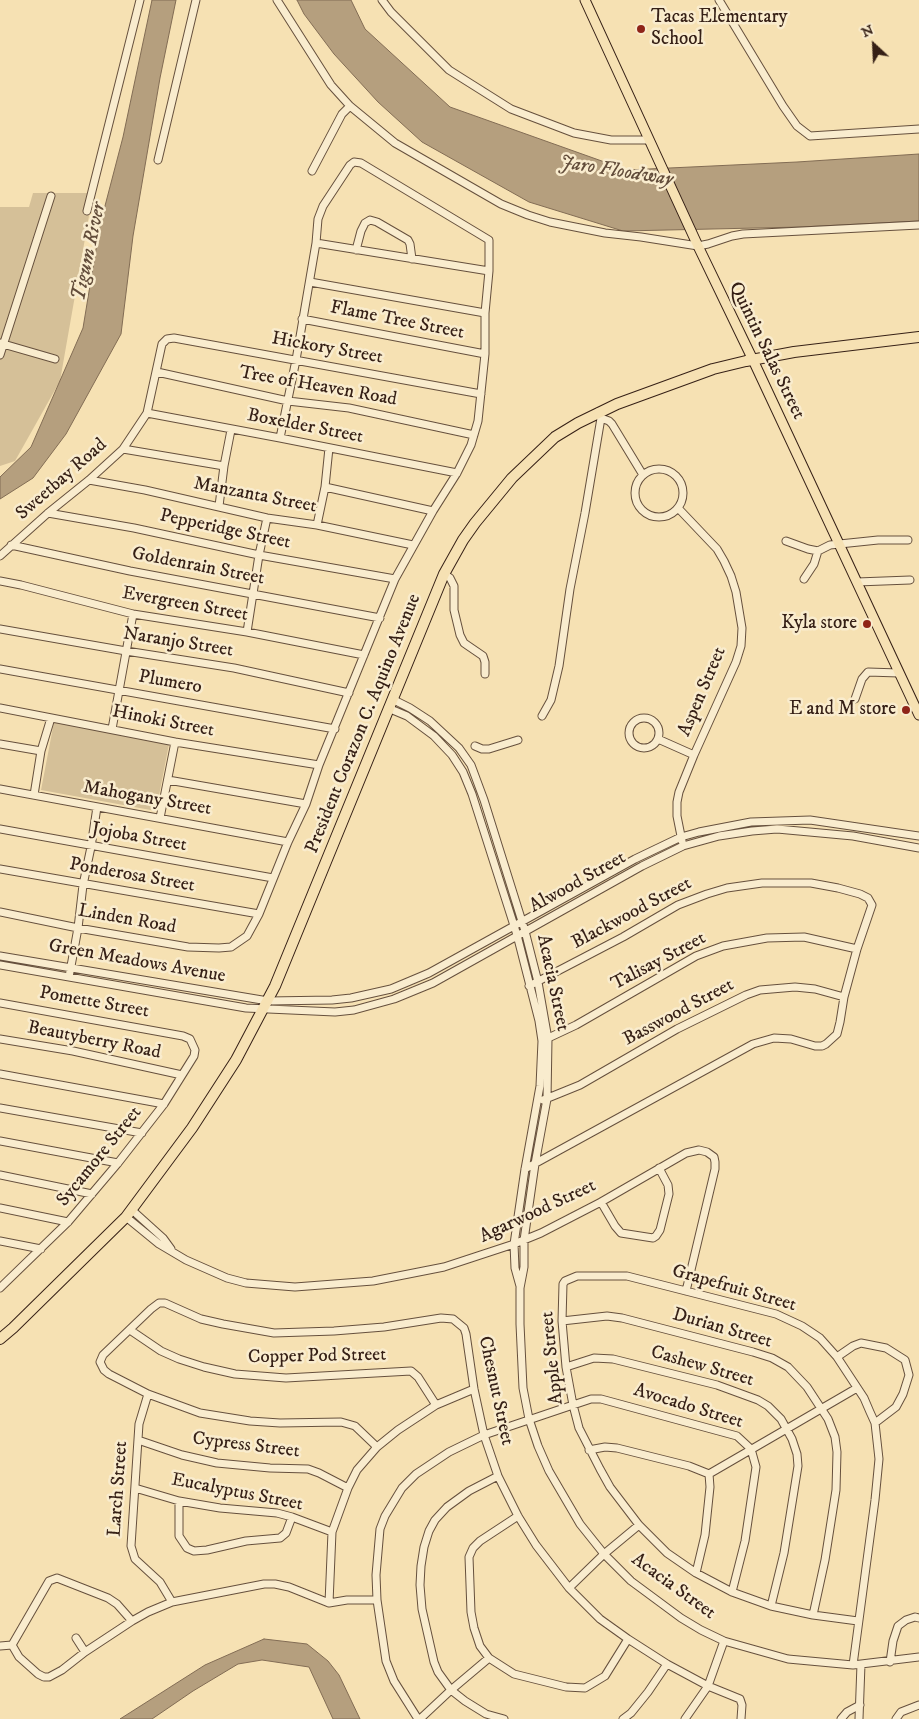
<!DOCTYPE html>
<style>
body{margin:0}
#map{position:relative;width:919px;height:1719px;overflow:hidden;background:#f6e1b3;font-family:"IM FELL DW Pica",serif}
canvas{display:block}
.north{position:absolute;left:849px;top:20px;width:50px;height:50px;-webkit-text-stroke:4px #f9ecce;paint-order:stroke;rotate:335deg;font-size:14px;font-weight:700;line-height:20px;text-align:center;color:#362016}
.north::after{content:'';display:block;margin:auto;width:18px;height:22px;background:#362016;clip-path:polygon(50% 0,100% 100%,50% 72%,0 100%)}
</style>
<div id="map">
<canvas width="919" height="1719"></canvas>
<div class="north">N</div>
</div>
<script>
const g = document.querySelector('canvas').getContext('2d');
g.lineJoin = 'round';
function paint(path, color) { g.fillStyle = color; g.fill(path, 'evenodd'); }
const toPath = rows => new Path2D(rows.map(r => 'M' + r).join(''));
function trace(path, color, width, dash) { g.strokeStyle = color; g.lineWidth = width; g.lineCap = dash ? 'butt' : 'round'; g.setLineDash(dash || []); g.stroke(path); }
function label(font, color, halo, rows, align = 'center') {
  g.font = font + ' "IM FELL DW Pica",serif'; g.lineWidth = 5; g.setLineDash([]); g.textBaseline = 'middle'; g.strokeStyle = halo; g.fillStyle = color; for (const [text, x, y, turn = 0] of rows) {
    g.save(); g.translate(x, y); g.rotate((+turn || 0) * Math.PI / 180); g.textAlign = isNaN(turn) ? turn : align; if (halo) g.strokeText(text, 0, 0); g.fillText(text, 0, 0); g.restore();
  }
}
const green = toPath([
 [33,193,93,193,60,381,15,461,0,466,0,207,29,207],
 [54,722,169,744,156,811,41,790]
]);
const water = toPath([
 [152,0,176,0,160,78,133,236,121,334,66,434,33,478,0,499,0,477,31,447,83,328,100,225,123,137,152,0],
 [297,0,351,0,365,29,450,107,627,170,797,162,919,154,919,221,801,227,623,231,529,202,422,142,378,102,334,54,304,14,297,0],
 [264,1639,307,1644,328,1661,339,1675,360,1719,333,1719,309,1667,262,1660,238,1664,193,1691,152,1719,120,1719,205,1665,264,1639]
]);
const minor = toPath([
 [277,0,331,85,350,106,395,143,501,204,528,215,550,222,605,233,641,237,698,246,708,244,732,236,743,234,919,225],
 [382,0,391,12,449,70,511,109,574,133,611,140,649,140],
 [719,0,783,106,797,126,810,136,919,129],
 [158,160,196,0],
 [312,171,342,114,350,106],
 [87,211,140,0],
 [316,243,489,271],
 [356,250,361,231,365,223,370,220,377,222,408,240,410,244,412,259],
 [310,282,485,313],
 [302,319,485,354],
 [0,343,55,359],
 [0,355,51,196],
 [157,372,288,401,349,408,474,435],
 [147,413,280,438,457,473],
 [601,418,609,421,612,424,643,475],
 [123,449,224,466],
 '635 493a24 24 0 1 1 48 0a24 24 0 1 1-48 0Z',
 [89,480,145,490,267,518,317,525,413,545],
 [325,487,433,511],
 [219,506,224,466,231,430],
 [678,508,717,549,724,561,731,576,736,592,742,628,741,646,736,662,694,755,679,792,677,802,677,816,682,841],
 [48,513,134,528,259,555,395,579],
 [317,525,325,487,329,448],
 [786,541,808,549,818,551],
 [11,545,130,571,380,618],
 [0,556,48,513,89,480,123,449,147,413,162,344,167,339,174,338,481,394],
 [444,574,450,578,454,586,454,610,460,635,464,643,483,656,485,662,485,674],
 [804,579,814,564,818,551,830,545,878,540,908,540],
 [0,581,21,585,133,614,247,632,364,655],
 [857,582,910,580],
 [0,629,126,651,234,668,349,693],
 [247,632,259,555,267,518],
 [0,669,335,729],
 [392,699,410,708,430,721,459,748,471,765,484,800,525,931,538,982,548,1039,547,1099,535,1164,524,1240,524,1267,520,1288,520,1324,523,1388,529,1419,538,1446,549,1471,580,1524,604,1554,631,1581,681,1618,701,1630,724,1641,788,1659,853,1665,919,1657],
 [855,699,862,679,868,672,899,673],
 [0,708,175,742,319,765],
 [388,708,407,716,434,736,452,755,463,772,472,794,517,935,539,1021,542,1041,540,1086,525,1169,514,1244,515,1268,520,1286],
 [542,716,551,700,559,666,570,589,585,513,601,418,598,412],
 '629 733a15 15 0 1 1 30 0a15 15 0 1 1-30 0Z',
 [112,729,133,614],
 [658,739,694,755],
 [0,744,41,751],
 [475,746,482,749,489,749,518,740],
 [168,780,306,804],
 [0,789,288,842],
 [34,795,41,751,51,718],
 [160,818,175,742],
 [0,829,273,878],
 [0,869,259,914],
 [0,912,78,928,188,947,219,948,231,947,247,936,259,914,288,842,306,804,319,765,395,579,433,511,457,473,471,445,478,421,485,354,485,313,489,271,489,240,361,163,354,162,350,165,323,206,318,219,316,243,296,360,280,438],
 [0,956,268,1001,332,1000,351,998,391,989,429,973,635,859,681,837,699,832,751,822,810,820,919,836],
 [0,965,246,1008,335,1012,354,1010,394,999,433,983,642,866,683,846,719,836,752,831,777,829,853,836,919,848],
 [69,977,78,928,83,885,91,847,97,807],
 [0,1003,183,1036,190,1039,195,1050,194,1056,164,1104,118,1163,68,1222,0,1288],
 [0,1039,73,1051,182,1075],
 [544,1040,576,1025,696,956,723,946,767,938,804,937,857,949],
 [0,1074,164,1104],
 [543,1100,580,1085,677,1029,746,995,760,990,795,987,815,989,844,997],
 [0,1108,142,1133],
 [0,1141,118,1163],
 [525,1169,753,1044,774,1038,791,1039,815,1046,822,1046,826,1044,837,1034,840,1022,844,997,857,949,872,905,868,898,860,894,838,888,811,883,762,883,727,888,707,894,678,905,623,937,529,986],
 [0,1175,92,1194],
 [601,1202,615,1226,621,1233,653,1238,656,1236,660,1230,669,1194,668,1185,659,1168],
 [0,1208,68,1222],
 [132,1210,163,1238,171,1249],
 [126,1217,159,1244,186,1260,227,1278,246,1283,295,1287,373,1281,444,1267,514,1244,541,1233,601,1202,686,1153,699,1150,707,1152,714,1157,715,1162,715,1169,686,1291],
 [0,1241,41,1249],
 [562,1321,607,1316,622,1318,753,1352,772,1358,788,1367,807,1387,828,1419,835,1437,837,1452,836,1490,825,1560,813,1615],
 [130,1330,161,1351,179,1359,204,1367,235,1374,286,1378,411,1371,418,1377,436,1405],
 [837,1357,853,1346,861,1343,886,1348,905,1360,909,1375,903,1394,896,1407,875,1423],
 [566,1367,594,1358,613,1359,717,1385,758,1400,768,1406,781,1419,792,1439,797,1454,798,1466,784,1553,771,1606],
 [148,1394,139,1424,131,1546,135,1559,160,1582,172,1602],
 [138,1440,182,1455,217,1463,270,1468,308,1469,319,1473,348,1488],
 [377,1447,355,1426,341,1422,280,1423,250,1421,200,1413,148,1394,109,1374,104,1370,100,1362,103,1355,151,1309,159,1303,165,1303,201,1319,223,1324,274,1333,334,1331,384,1327,441,1318,453,1319,464,1328,466,1334,474,1389,484,1435,498,1476,518,1516,536,1545,569,1588,600,1619,628,1639,667,1664,708,1686,740,1699,742,1705,741,1719],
 [589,1450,605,1447,617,1448,689,1466,709,1474,710,1487,705,1535,696,1573],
 [709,1474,857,1388],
 [498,1476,469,1491,447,1507,435,1520,429,1531,424,1547,421,1566,420,1585,422,1609,434,1662,438,1672,451,1690,465,1701,486,1714,504,1719],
 [135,1488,179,1501,220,1508,277,1513,292,1517,332,1532],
 [179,1501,179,1536,187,1548,194,1551,207,1550,246,1541,280,1538,286,1533,292,1517],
 [518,1516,480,1541,473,1548,469,1557,471,1612,474,1628,480,1646,489,1658,514,1674,566,1687,585,1688,605,1676,628,1639],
 [569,1588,604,1554,639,1525],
 [329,1603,332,1532,348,1488,357,1470,377,1447,398,1430,436,1405,474,1389],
 [132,1621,117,1604,108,1598,57,1578,49,1581,12,1645,19,1657,38,1674,44,1677,49,1677,62,1670,85,1652,132,1621,148,1612,172,1602,264,1584,275,1584,289,1587,329,1603,347,1600,377,1600],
 [76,1638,85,1652],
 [0,1646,12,1645],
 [890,1662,893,1641,898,1626,906,1620,915,1617,919,1618],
 [853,1665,875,1500,879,1459,875,1423,870,1412,864,1398,837,1357,820,1338,802,1326,776,1314,627,1276,577,1276,565,1281,563,1284,562,1321,566,1367,573,1405,579,1428,600,1469,610,1487,639,1525,667,1553,696,1573,732,1592,771,1606,813,1615,858,1621],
 [418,1719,394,1681,386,1661,377,1600,376,1575,380,1529,385,1516,402,1488,416,1474,449,1452,484,1435,573,1405,591,1399,601,1399,737,1436,751,1449,756,1467,745,1541,732,1592],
 [420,1719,451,1690,489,1658],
 [623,1719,631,1713,648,1692,667,1664],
 [685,1719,708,1686,724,1641],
 [841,1719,847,1712,860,1705],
 [859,1719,861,1664],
 [896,1719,901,1712,919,1705]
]);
const major = toPath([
 [585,0,698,246,753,360,919,715]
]);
const highway = toPath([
 [0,1339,13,1328,126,1217,192,1128,236,1060,275,986,444,574,463,540,475,523,512,478,555,437,578,423,617,404,713,369,746,361,794,352,919,337]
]);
const markers = [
 [641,29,5,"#8f2418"],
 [867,624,5,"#8f2418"],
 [906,710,5,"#8f2418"]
];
const poiNames = [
 ["Tacas Elementary",651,18,"left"],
 ["School",651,40,"left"],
 ["Kyla store",857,624],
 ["E and M store",896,710]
];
const streetNames = [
 ["Flame Tree Street",397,321,11],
 ["Hickory Street",327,349,10],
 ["Quintin Salas Street",766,351,64],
 ["Tree of Heaven Road",318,387,10],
 ["Boxelder Street",305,427,11],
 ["Sweetbay Road",62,480,-41],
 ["Manzanta Street",255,496,11],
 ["Pepperidge Street",225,530,12],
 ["Goldenrain Street",198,567,11],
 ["Evergreen Street",185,605,10],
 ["Naranjo Street",178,643,9],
 ["Plumero",170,683,10],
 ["Aspen Street",703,692,-67],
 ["Hinoki Street",163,722,11],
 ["President Corazon C. Aquino Avenue",364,724,-68],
 ["Mahogany Street",147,799,10],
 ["Jojoba Street",139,838,10],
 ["Ponderosa Street",132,876,10],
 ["Alwood Street",578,883,-29],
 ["Blackwood Street",632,914,-28],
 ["Linden Road",127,920,10],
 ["Green Meadows Avenue",137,962,10],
 ["Talisay Street",659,962,-28],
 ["Acacia Street",552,983,78],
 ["Pomette Street",94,1003,10],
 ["Basswood Street",679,1013,-28],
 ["Beautyberry Road",94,1041,11],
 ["Sycamore Street",100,1157,-51],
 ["Agarwood Street",538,1212,-25],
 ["Grapefruit Street",734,1289,16],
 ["Durian Street",722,1329,16],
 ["Copper Pod Street",317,1357,-1],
 ["Apple Street",553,1358,-96],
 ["Cashew Street",702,1367,16],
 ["Chesnut Street",495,1391,78],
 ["Avocado Street",688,1407,17],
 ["Cypress Street",246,1446,7],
 ["Larch Street",119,1489,-86],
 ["Eucalyptus Street",237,1493,11],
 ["Acacia Street",673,1587,36]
];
const waterNames = [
 ["Jaro Floodway",616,172,9],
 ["Tigum River",90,252,-78]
];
paint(green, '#d5c098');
paint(water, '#b59f7e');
trace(water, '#826c54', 1);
trace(minor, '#66503d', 9);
trace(major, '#362016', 11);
trace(highway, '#362016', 12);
trace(minor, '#f9ecce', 7);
trace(major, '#f6e1b3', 9);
trace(highway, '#f6e1b3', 10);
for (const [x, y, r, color] of markers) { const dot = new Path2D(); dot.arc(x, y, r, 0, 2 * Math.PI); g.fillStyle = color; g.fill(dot); trace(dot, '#f9ecce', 2); }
label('19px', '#362016', '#f9ecce', poiNames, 'right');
label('19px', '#362016', '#f9ecce', streetNames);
label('italic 20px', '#624c3a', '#f9ecce', waterNames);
</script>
